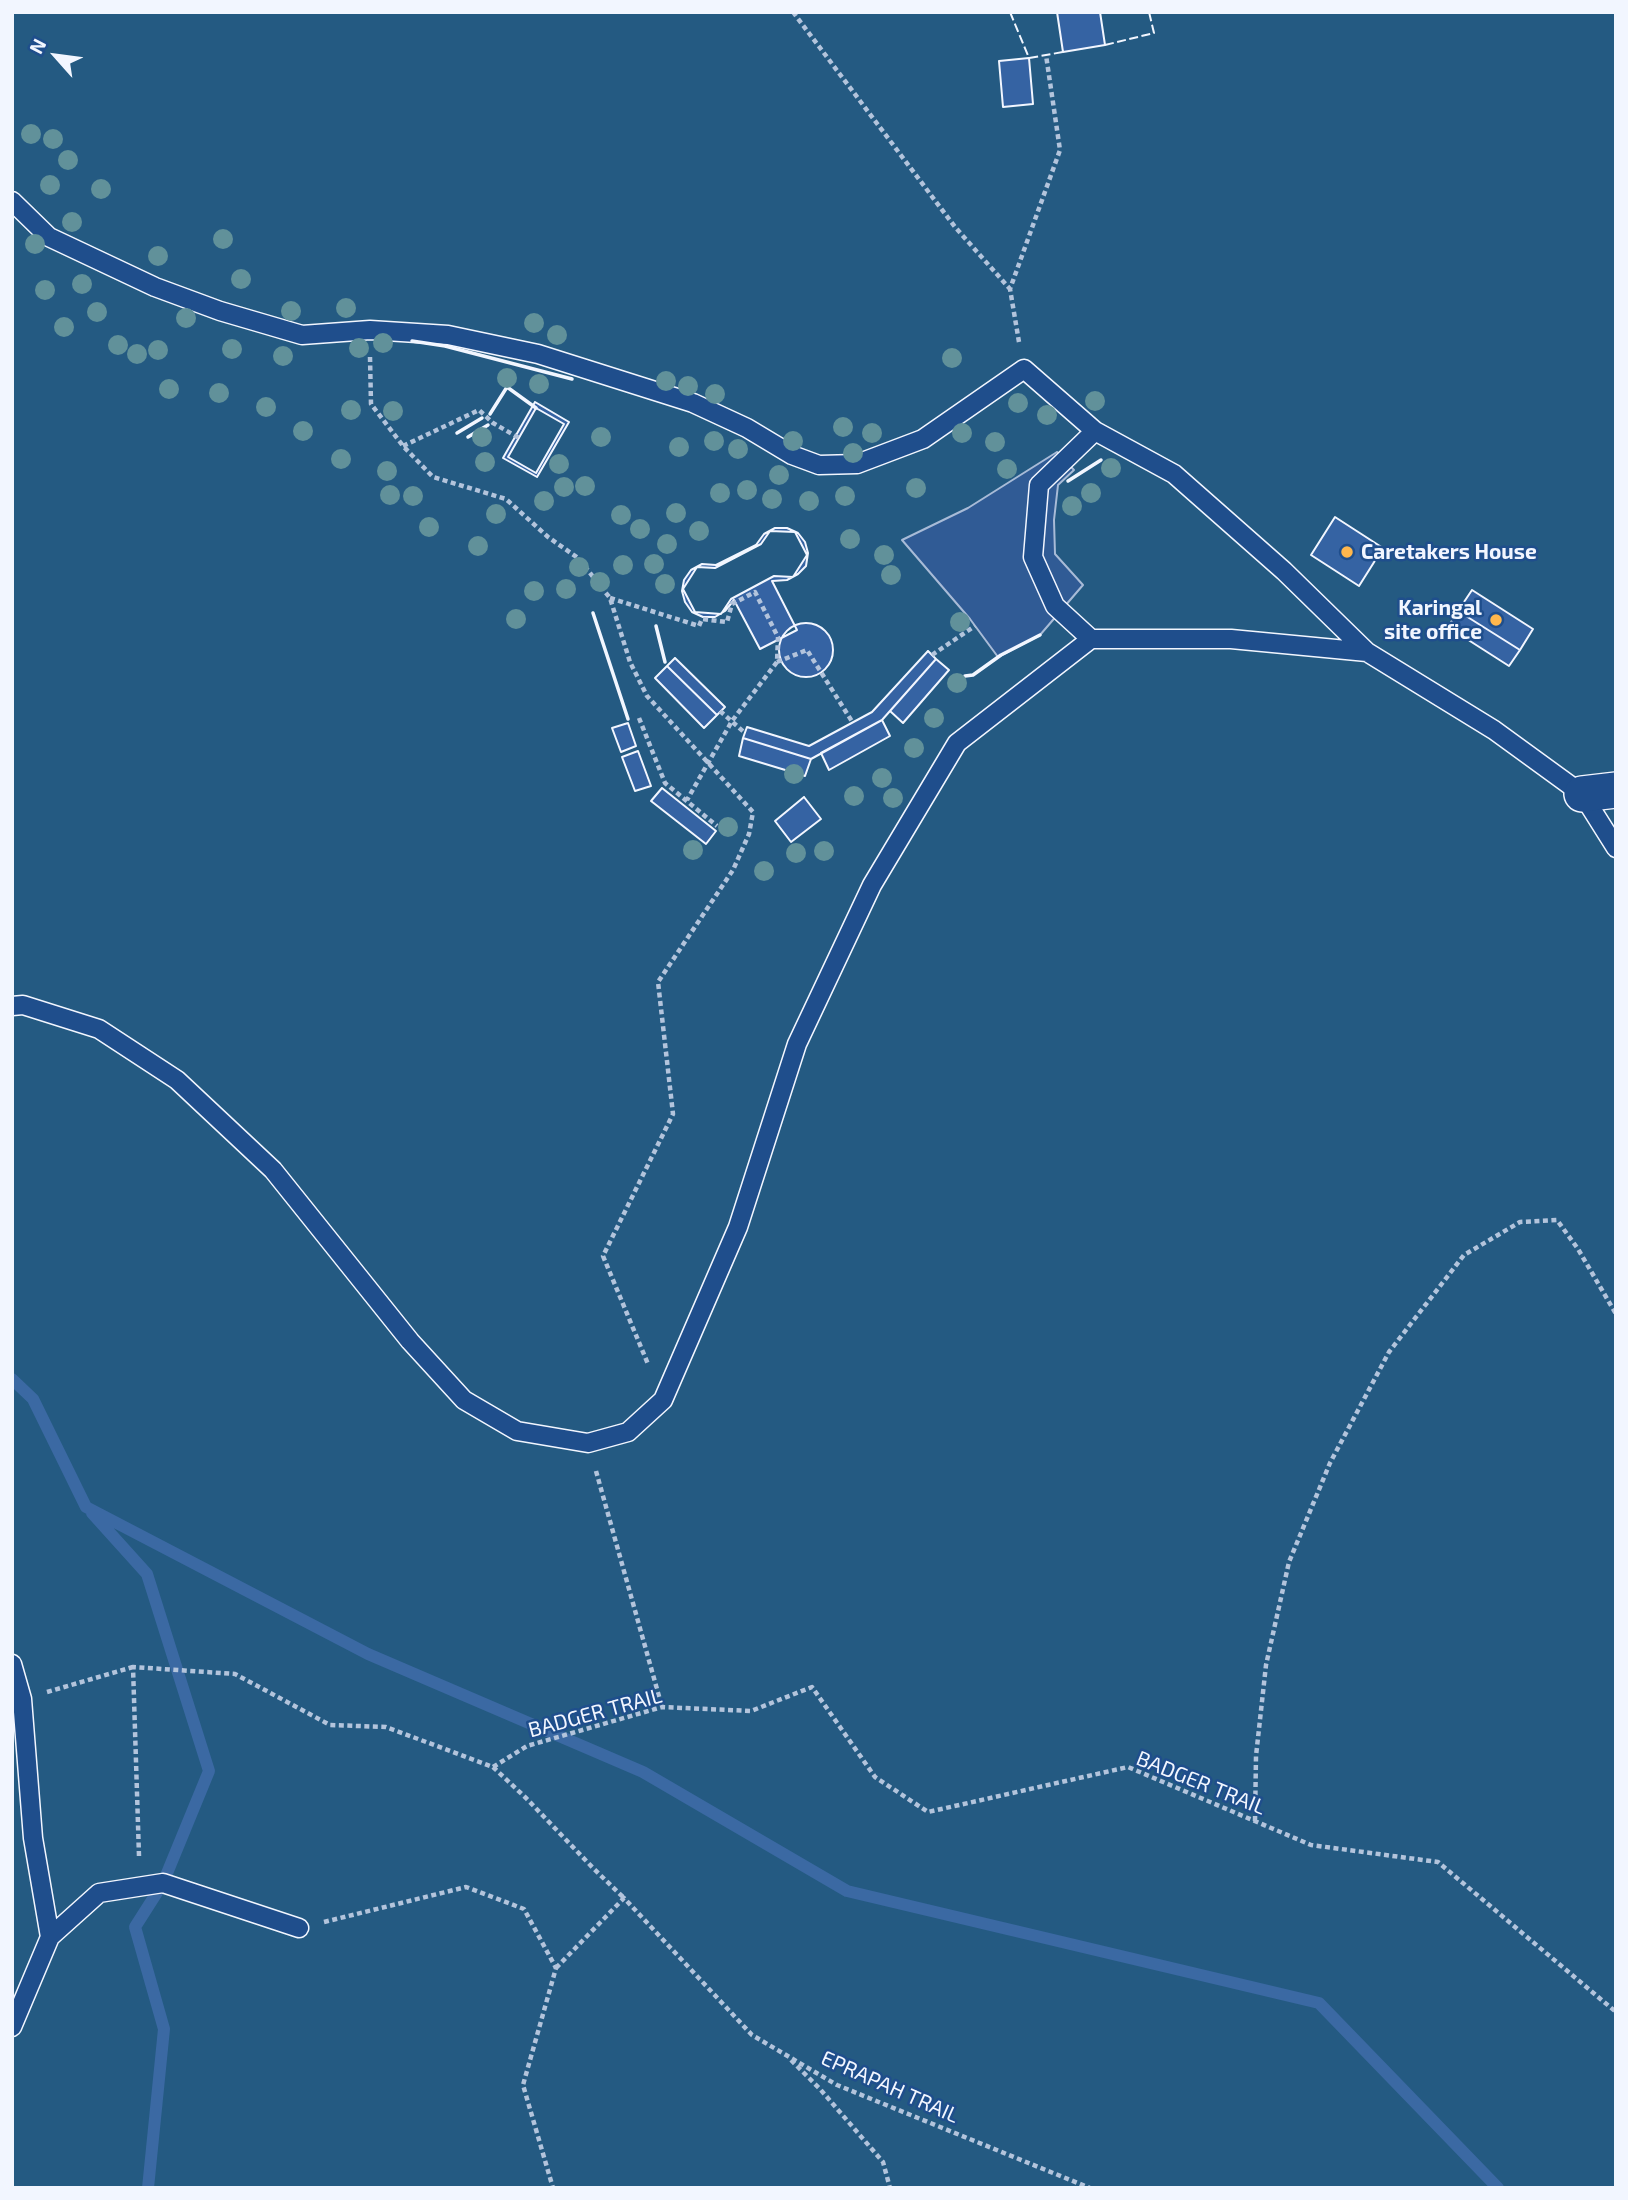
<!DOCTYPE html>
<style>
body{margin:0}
#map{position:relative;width:1628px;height:2200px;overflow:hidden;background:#1f4e8c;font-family:"Exo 2",sans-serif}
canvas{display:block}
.frame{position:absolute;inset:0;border:14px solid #f2f6ff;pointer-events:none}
.north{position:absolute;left:21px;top:21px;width:70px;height:70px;-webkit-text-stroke:5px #1f4e8c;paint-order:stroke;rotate:298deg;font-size:19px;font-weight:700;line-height:28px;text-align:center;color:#f2f6ff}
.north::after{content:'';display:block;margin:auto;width:24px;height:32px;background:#f2f6ff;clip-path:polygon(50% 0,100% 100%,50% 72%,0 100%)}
</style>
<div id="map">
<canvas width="1628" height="2200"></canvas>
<div class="frame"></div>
<div class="north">N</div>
</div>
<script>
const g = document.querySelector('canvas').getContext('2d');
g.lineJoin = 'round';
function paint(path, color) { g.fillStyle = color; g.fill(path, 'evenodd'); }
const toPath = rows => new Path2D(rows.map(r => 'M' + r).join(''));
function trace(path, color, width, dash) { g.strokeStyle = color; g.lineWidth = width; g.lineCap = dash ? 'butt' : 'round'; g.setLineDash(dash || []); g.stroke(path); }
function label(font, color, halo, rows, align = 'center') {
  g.font = font + ' "Exo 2",sans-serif'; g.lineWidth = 5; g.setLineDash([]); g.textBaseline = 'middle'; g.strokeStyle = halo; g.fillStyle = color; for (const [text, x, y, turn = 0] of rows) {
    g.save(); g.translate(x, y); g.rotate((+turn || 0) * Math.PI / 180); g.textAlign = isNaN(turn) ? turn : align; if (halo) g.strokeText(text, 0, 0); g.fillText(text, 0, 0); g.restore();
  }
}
const green = toPath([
 [12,12,1616,12,1616,2188,12,2188,12,12]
]);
const parking = toPath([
 [1057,452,1074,470,1058,485,1054,520,1055,554,1083,585,1040,635,998,657,970,619,902,540,968,508,1057,452]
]);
const stream = toPath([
 [12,1379,33,1399,86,1507,368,1654,643,1772,847,1891,1319,2003,1498,2188],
 [92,1513,147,1574,209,1771,163,1883,135,1927,164,2029,148,2188]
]);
const building = toPath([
 [1057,12,1100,12,1105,45,1063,52,1057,12],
 [1029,58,1033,104,1003,107,999,61,1029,58],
 [535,402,569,422,537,477,503,458,535,402],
 [536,408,564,424,536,473,508,457,536,408],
 [1335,517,1383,548,1359,586,1311,555,1335,517],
 [775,528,787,528,798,533,805,542,808,553,806,566,798,574,787,580,772,581,797,630,760,649,734,600,725,611,715,617,703,617,692,612,685,602,682,591,684,580,691,570,702,564,716,565,756,545,764,534,775,528],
 [770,531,795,532,807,555,793,577,774,576,731,599,721,614,695,612,683,589,697,567,715,568,761,544,770,531],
 [1472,590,1533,629,1520,650,1458,611,1472,590],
 [1458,611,1520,650,1509,666,1448,627,1458,611],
 '779 650a27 27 0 1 1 54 0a27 27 0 1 1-54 0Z',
 [928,651,936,659,882,720,811,759,743,738,747,727,809,746,872,712,928,651],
 [675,658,725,707,717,715,667,666,675,658],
 [936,659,949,670,903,723,890,711,936,659],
 [667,666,717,715,704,728,655,678,667,666],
 [882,720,890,736,829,770,821,753,882,720],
 [628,723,636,746,621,752,612,728,628,723],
 [743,738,811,759,805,776,739,756,743,738],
 [638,751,651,786,635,791,622,757,638,751],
 [662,788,716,831,706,844,651,801,662,788],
 [804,797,821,819,791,842,775,821,804,797]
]);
const path = toPath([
 [793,12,955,227,1010,289],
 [1019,342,1010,289,1060,150,1046,55],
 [370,357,371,404,403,446,433,477,506,499,548,537,578,558,610,598,630,662,647,696,753,812,749,834,733,870,658,982,673,1114,603,1256,648,1364],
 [403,446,479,410,493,423,519,438],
 [610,598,699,626,702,619,727,622,732,604,755,592,778,637,777,662,732,721,687,800],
 [932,655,975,626],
 [777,662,807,650,853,723],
 [720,711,745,733],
 [639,718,665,783,717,826],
 [596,1471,662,1707],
 [47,1692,133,1667],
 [493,1767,526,1798,593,1868,624,1898],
 [1255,1821,1256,1756,1266,1665,1289,1562,1330,1463,1389,1352,1464,1255,1520,1222,1557,1220,1578,1249,1616,1314],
 [139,1856,133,1667,235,1674,330,1725,386,1727,493,1767,527,1746,662,1707,751,1711,812,1687,875,1777,928,1812,1128,1767,1311,1845,1438,1862,1616,2012],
 [324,1922,466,1887,524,1909,556,1968,523,2085,553,2188],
 [556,1968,624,1898,752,2035,837,2085,1090,2188],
 [791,2060,820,2089,883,2162,890,2188]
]);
const service = toPath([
 [12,201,49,237,155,287,220,311,302,335,370,330,448,335,538,354,693,403,747,428,792,455,819,465,857,464,923,439,1024,369,1095,431,1174,474,1284,571,1367,652],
 [1091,639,1055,606,1033,557,1039,485,1095,431],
 [12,1006,23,1005,99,1029,177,1080,273,1170,410,1341,464,1400,517,1431,588,1443,628,1432,663,1400,738,1227,797,1044,872,885,957,743,1091,639,1231,639,1367,652,1494,730,1582,794,1616,848],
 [12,1664,22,1699,33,1838,50,1937,12,2027],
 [50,1937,99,1893,163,1883,299,1928]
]);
const minor = toPath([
 [1582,794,1616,790]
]);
const fence = toPath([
 [1010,12,1029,58,1063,52],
 [1105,45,1154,33,1149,12]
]);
const wall = toPath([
 [412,341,445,346,572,379],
 [490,414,507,387,536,408],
 [457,433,482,418],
 [468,437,488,425],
 [1068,481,1101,460],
 [593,613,628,719],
 [656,626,665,662],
 [965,676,973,675,1001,655,1040,635]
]);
const trees = [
 [31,134],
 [53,139],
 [68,160],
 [50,185],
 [101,189],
 [72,222],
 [223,239],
 [35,244],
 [158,256],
 [241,279],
 [82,284],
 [45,290],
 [346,308],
 [291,311],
 [97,312],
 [186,318],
 [534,323],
 [64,327],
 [557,335],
 [383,343],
 [118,345],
 [359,348],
 [232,349],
 [158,350],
 [137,354],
 [283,356],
 [952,358],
 [507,378],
 [666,381],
 [539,384],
 [688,386],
 [169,389],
 [219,393],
 [715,394],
 [1095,401],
 [1018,403],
 [266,407],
 [351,410],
 [393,411],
 [1047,415],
 [843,427],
 [303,431],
 [872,433],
 [962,433],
 [482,437],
 [601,437],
 [714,441],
 [793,441],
 [995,442],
 [679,447],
 [738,449],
 [853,453],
 [341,459],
 [485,462],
 [559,464],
 [1111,468],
 [1007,469],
 [387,471],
 [779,475],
 [585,486],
 [564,487],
 [916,488],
 [747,490],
 [720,493],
 [1091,493],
 [390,495],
 [413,496],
 [845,496],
 [772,499],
 [544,501],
 [809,501],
 [1072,506],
 [676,513],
 [496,514],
 [621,515],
 [429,527],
 [640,529],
 [699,531],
 [850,539],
 [667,544],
 [478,546],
 [884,555],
 [654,564],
 [623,565],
 [579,567],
 [891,575],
 [600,582],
 [665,584],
 [566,589],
 [534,591],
 [516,619],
 [960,622],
 [957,683],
 [934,718],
 [914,748],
 [794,774],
 [882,778],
 [854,796],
 [893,798],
 [728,827],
 [693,850],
 [824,851],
 [796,853],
 [764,871]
];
const markers = [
 [1347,552,7,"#ffb74d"],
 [1496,620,7,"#ffb74d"]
];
const poiNames = [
 ["Caretakers House",1361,552],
 ["Karingal",1482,608,"right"],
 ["site office",1482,632,"right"]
];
const streetNames = [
 ["BADGER TRAIL",595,1713,-15],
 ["BADGER TRAIL",1201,1783,22],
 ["EPRAPAH TRAIL",890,2087,24]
];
paint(green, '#245a82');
trace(green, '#a8bbd7', 2);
paint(parking, '#305b95');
trace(parking, '#a8bbd7', 2);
trace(stream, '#3b69a3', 12);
paint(building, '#3563a3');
trace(building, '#f2f6ff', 2);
trace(service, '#f2f6ff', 21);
trace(minor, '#f2f6ff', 38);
trace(path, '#b3c4dc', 4.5, [5, 3.5]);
trace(service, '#1f4e8c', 18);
trace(minor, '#1f4e8c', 35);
trace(fence, '#f2f6ff', 2, [9, 3.5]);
trace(wall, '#f2f6ff', 3.5);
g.fillStyle = '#61919a';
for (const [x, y] of trees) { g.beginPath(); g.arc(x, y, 10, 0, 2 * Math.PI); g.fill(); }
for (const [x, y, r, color] of markers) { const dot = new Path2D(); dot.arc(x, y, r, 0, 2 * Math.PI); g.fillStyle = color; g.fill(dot); trace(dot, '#1f4e8c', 2.5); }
label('bold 21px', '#f2f6ff', '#1f4e8c', poiNames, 'left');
label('21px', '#f2f6ff', '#1f4e8c', streetNames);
</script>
